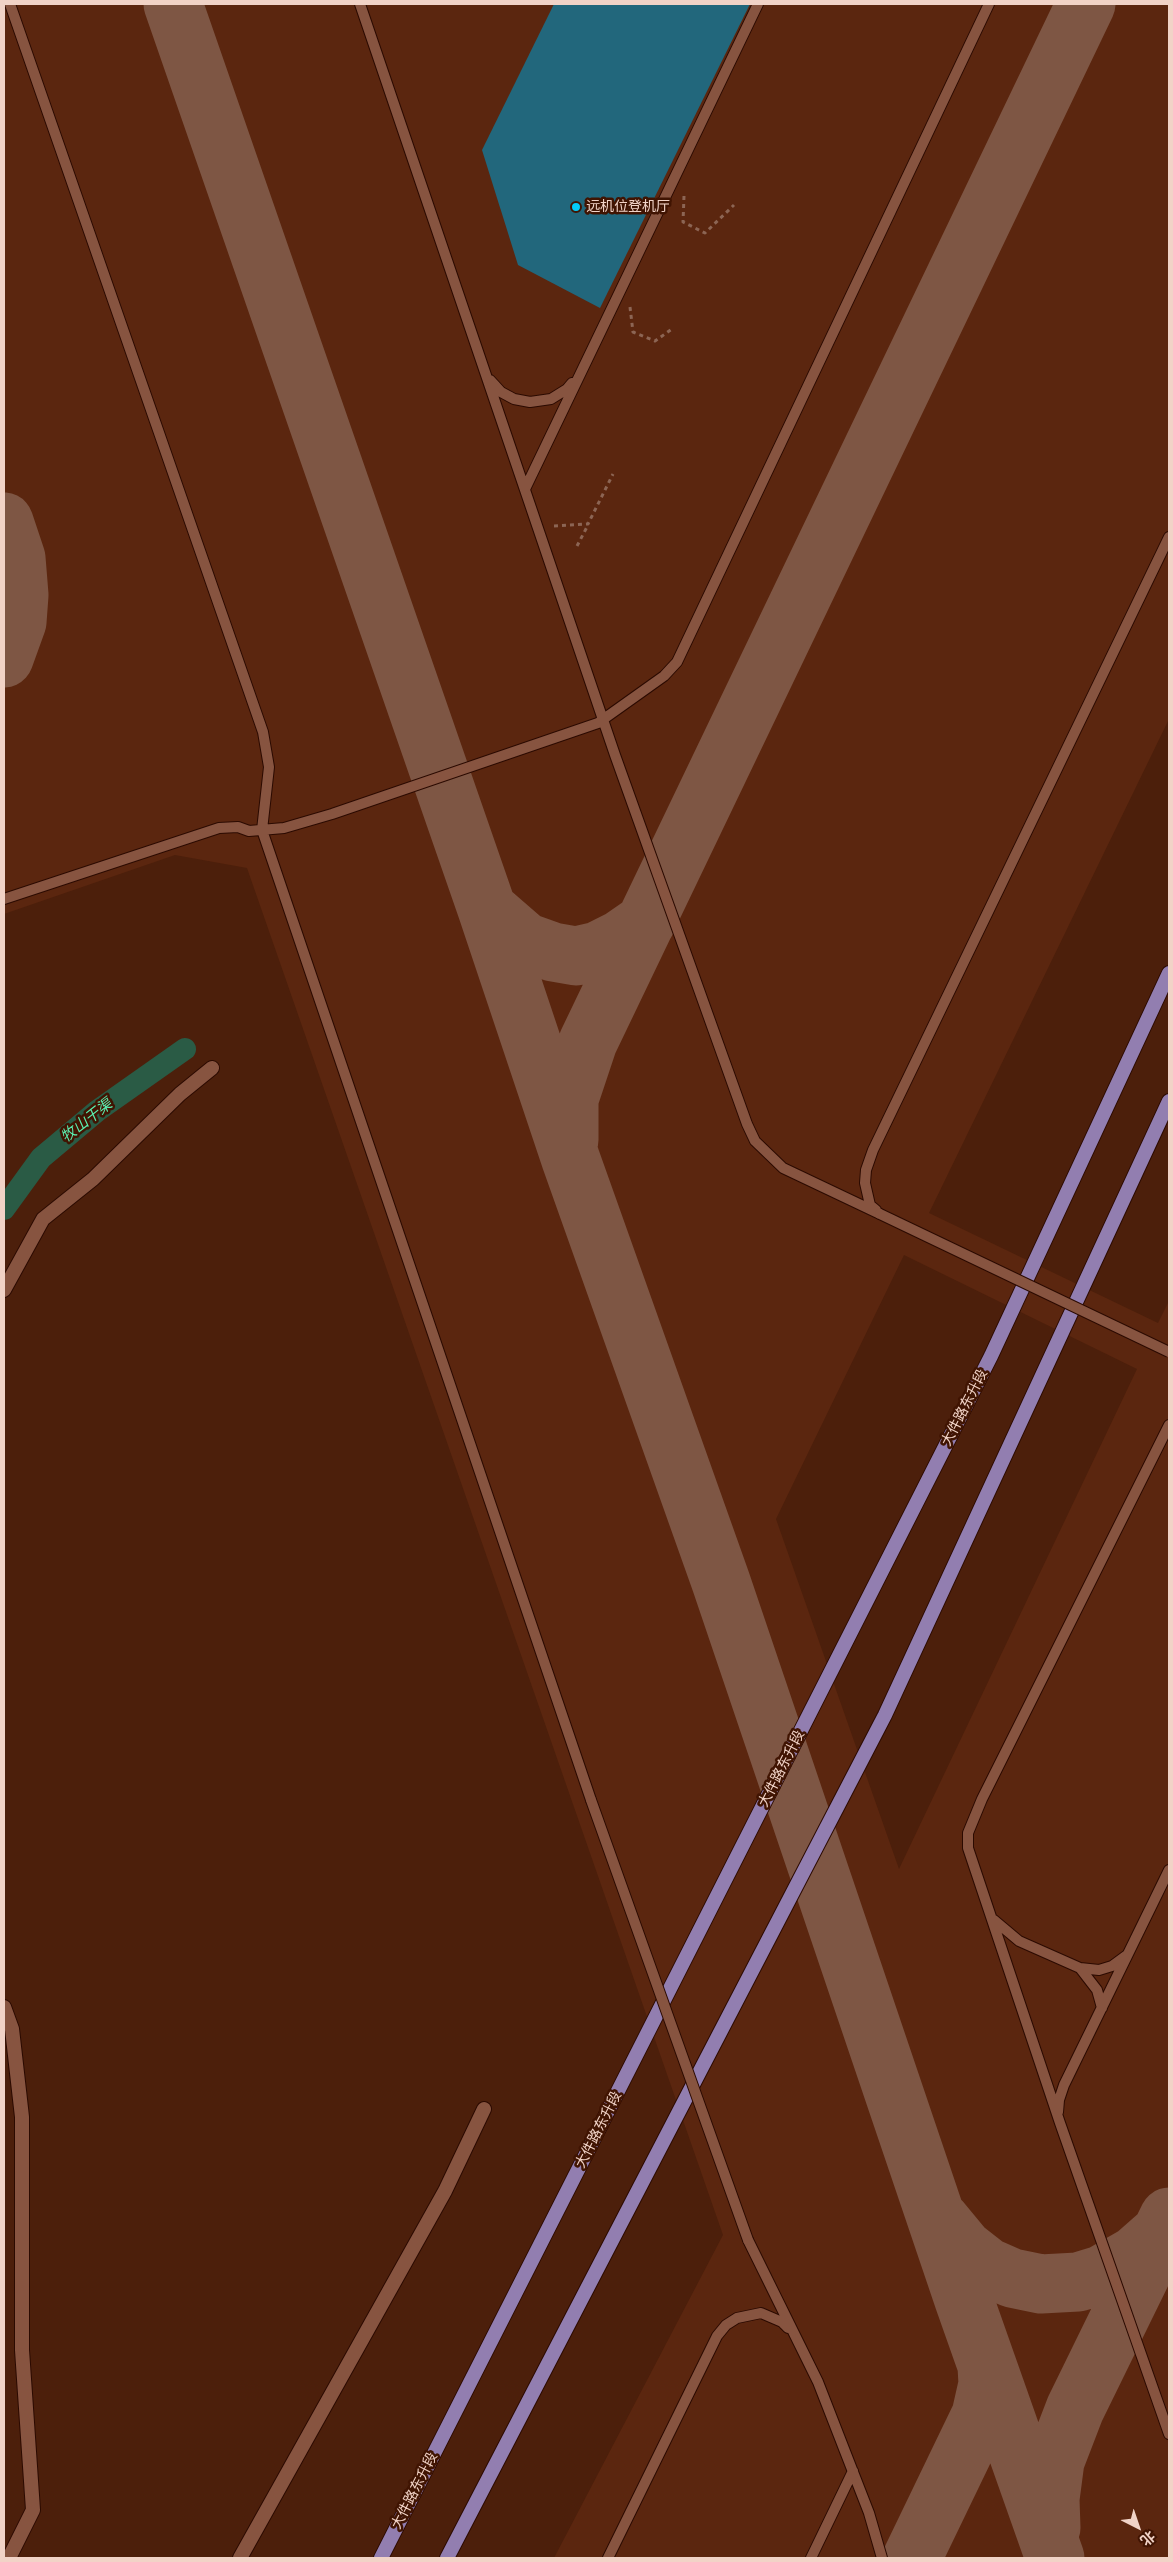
<!DOCTYPE html>
<meta charset="utf-8">
<style>
body{margin:0}
#map{position:relative;width:1173px;height:2562px;overflow:hidden;background:#4c1f0b;font-family:"Archivo Narrow","Noto Sans SC",sans-serif}
canvas{display:block}
.frame{position:absolute;inset:0;border:5px solid #f1d3c7;pointer-events:none}
.north{position:absolute;left:1113px;top:2502px;width:50px;height:50px;-webkit-text-stroke:4px #401402;paint-order:stroke;rotate:139deg;font-size:14px;font-weight:700;line-height:20px;text-align:center;color:#f1d3c7}
.north::after{content:'';display:block;margin:auto;width:18px;height:22px;background:#f1d3c7;clip-path:polygon(50% 0,100% 100%,50% 72%,0 100%)}
</style>
<div id="map">
<canvas width="1173" height="2562"></canvas>
<div class="frame"></div>
<div class="north">北</div>
</div>
<script>
const g = document.querySelector('canvas').getContext('2d');
g.lineJoin = 'round';
function paint(path, color) { g.fillStyle = color; g.fill(path, 'evenodd'); }
const toPath = rows => new Path2D(rows.map(r => 'M' + r).join(''));
function trace(path, color, width, dash) { g.strokeStyle = color; g.lineWidth = width; g.lineCap = dash ? 'butt' : 'round'; g.setLineDash(dash || []); g.stroke(path); }
function label(font, color, halo, rows, align = 'center') {
  g.font = font + ' "Archivo Narrow","Noto Sans SC",sans-serif'; g.lineWidth = 5; g.setLineDash([]); g.textBaseline = 'middle'; g.strokeStyle = halo; g.fillStyle = color; for (const [text, x, y, turn = 0] of rows) {
    g.save(); g.translate(x, y); g.rotate((+turn || 0) * Math.PI / 180); g.textAlign = isNaN(turn) ? turn : align; if (halo) g.strokeText(text, 0, 0); g.fillText(text, 0, 0); g.restore();
  }
}
const built = toPath([
 [4,4,1169,4,1169,719,929,1213,1158,1323,1169,1301,1169,2558,554,2558,723,2235,247,868,175,855,4,914],
 [904,1255,1137,1369,899,1869,776,1519]
]);
const canal = toPath([
 [4,1209,41,1158,97,1111,185,1049]
]);
const taxiway = toPath([
 [173,4,487,909,571,1160,721,1582,964,2300,1055,2558],
 [4,522,16,558,19,595,17,622,4,658],
 [487,909,525,942,553,952,576,956,598,951,620,940,646,922],
 [569,1140,569,1099,588,1042,1086,4],
 [940,2220,964,2249,987,2267,1012,2278,1041,2284,1078,2282,1101,2275,1136,2255,1161,2233],
 [1051,2528,1050,2499,1055,2461,1075,2409,1169,2217],
 [912,2558,981,2415,988,2384,987,2366]
]);
const building = toPath([
 [554,4,750,4,600,308,518,265,482,150]
]);
const path = toPath([
 [684,196,683,222,705,233,734,205],
 [630,307,633,332,655,341,672,329],
 [554,526,588,524,613,474],
 [577,546,588,525]
]);
const service = toPath([
 [10,4,263,732,269,767,262,830,591,1800],
 [360,4,615,755,747,1124,755,1141,783,1168,880,1214],
 [490,380,501,392,514,399,530,402,551,399,567,389,572,383],
 [525,489,758,4],
 [4,899,219,828,238,827,249,831,284,828,332,814,598,723,664,676,677,662,989,4],
 [876,1210,870,1205,865,1183,866,1170,873,1150,1169,537],
 [1169,1425,982,1799,968,1833,968,1848,1060,2123,1169,2434],
 [994,1920,1019,1941,1080,1968,1099,1970,1112,1966,1127,1955],
 [1080,1968,1097,1990,1102,2008],
 [1058,2112,1059,2100,1064,2085,1169,1870],
 [748,2240,818,2382,869,2513,882,2558],
 [608,2558,717,2336,726,2325,737,2318,761,2313,782,2322,788,2328],
 [811,2558,853,2471]
]);
const minor = toPath([
 [4,1290,43,1219,93,1179,180,1094,212,1068],
 [4,2007,12,2029,22,2117,22,2350,33,2510,9,2558],
 [240,2558,445,2191,484,2109]
]);
const primary = toPath([
 [381,2558,991,1356,1169,973],
 [447,2558,885,1715,1169,1101]
]);
const serviceBridge = toPath([
 [880,1214,1169,1352],
 [591,1800,748,2240]
]);
const markers = [
 [576,207,5,"#03cbf9"]
];
const poiNames = [
 ["远机位登机厅",586,207]
];
const streetNames = [
 ["大件路东升段",965,1408,-63],
 ["大件路东升段",782,1769,-63],
 ["大件路东升段",599,2130,-63],
 ["大件路东升段",415,2491,-63]
];
const waterNames = [
 ["牧山干渠",87,1121,-38]
];
paint(built, '#5b260f');
trace(canal, '#2a5b45', 22);
trace(taxiway, '#7e5644', 59);
paint(building, '#22677c');
trace(service, '#2b0a00', 12);
trace(minor, '#2b0a00', 16);
trace(primary, '#2b0a00', 16);
trace(path, '#8c6554', 3, [4, 4]);
trace(service, '#875440', 10);
trace(minor, '#875440', 14);
trace(primary, '#927eb0', 14);
trace(serviceBridge, '#2b0a00', 12, []);
trace(serviceBridge, '#875440', 10);
for (const [x, y, r, color] of markers) { const dot = new Path2D(); dot.arc(x, y, r, 0, 2 * Math.PI); g.fillStyle = color; g.fill(dot); trace(dot, '#401402', 2); }
label('14px', '#f1d3c7', '#401402', poiNames, 'left');
label('14px', '#f1d3c7', '#401402', streetNames);
label('italic 15px', '#5aefb1', '#401402', waterNames);
</script>
